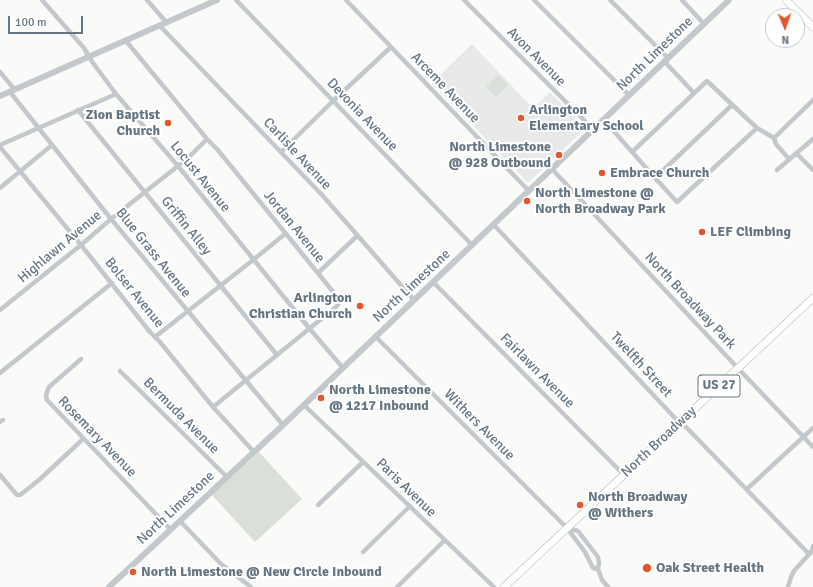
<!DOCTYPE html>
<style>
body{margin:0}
#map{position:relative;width:813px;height:587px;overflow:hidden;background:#fafaf8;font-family:Signika,sans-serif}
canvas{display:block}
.north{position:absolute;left:765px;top:8px;width:40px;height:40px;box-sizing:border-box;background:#fff;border:1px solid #c1c8cd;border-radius:50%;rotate:178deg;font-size:11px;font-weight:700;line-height:16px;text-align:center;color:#657683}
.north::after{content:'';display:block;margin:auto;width:14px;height:18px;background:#e4572e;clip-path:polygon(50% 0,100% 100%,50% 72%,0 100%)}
.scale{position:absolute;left:8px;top:16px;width:75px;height:18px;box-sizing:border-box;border:2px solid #657683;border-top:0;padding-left:5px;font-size:12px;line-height:14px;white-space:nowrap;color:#657683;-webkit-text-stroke:3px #fff;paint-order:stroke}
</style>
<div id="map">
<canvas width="813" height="587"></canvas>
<div class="north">N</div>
<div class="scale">100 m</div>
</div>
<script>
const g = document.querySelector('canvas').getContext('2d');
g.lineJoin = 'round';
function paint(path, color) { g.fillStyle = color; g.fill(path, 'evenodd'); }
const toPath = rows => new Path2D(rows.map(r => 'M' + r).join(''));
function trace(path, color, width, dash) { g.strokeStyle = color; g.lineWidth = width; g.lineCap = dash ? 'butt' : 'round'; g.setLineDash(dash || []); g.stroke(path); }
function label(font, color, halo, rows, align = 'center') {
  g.font = font + ' Signika,sans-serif'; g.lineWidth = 4; g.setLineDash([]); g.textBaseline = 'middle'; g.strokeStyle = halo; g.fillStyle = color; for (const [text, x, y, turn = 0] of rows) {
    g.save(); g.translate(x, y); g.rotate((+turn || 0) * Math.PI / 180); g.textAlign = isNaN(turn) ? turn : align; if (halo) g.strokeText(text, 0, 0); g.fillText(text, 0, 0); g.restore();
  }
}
const built = toPath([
 [472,44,533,108,550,92,586,128,528,183,432,83]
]);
const green = toPath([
 [498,75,508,85,496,97,486,87],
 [259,452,302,499,255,542,212,495]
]);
const minor = toPath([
 [42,0,84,48,93,63,116,94,178,166,309,328,343,368],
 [147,0,167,23],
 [236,0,472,245],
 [346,0,528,190],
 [464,0,593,129],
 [534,0,629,95],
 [610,0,668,58],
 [682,0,704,24],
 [160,26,323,196,414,300],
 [126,41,207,139,217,149,339,299,339,303,336,307,213,407],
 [664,61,694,93],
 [0,72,15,90],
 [10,92,111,219,283,425],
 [78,110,277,355],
 [603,119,655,178,677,202,757,128,707,81,632,152],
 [757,128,774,138,776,144,789,159],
 [774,138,813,100],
 [0,145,116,94],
 [0,147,81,245,150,332,160,342,213,407,254,452],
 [281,152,333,101,391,47],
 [796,153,813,170],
 [552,169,733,363,813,447],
 [777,170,813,139],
 [655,178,732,105],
 [0,188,52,145],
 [493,224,674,417,687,428,809,554],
 [318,273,357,236],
 [433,282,624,475],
 [0,310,81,245,111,219,188,158,207,139],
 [375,336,567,528,585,552,593,568,598,569],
 [155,337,253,260,285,234],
 [81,359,49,387,46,395,47,400,171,530],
 [120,371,227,477],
 [0,373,112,283],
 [304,405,494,587],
 [0,422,3,420],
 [0,475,17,495,20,495,39,480,83,439],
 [747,489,813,428],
 [318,505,363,462],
 [180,521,221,564,251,587],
 [567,528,578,531,598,557,599,563,598,569,602,580,608,587],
 [363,552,410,506],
 [397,587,445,540],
 [788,587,791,577,794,571,812,551,813,546]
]);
const tertiary = toPath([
 [0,96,217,0],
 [109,587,283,425,729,0]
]);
const secondary = toPath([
 [786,0,813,27]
]);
const primary = toPath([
 [504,587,813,298]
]);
const markers = [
 [521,118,4,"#e4572e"],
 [168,123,4,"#e4572e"],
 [559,155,4,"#e4572e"],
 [602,173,4,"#e4572e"],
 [527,201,4,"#e4572e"],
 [702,232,4,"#e4572e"],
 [360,306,4,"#e4572e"],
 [321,398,4,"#e4572e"],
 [580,505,4,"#e4572e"],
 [647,568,5,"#e4572e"],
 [133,572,4,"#e4572e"]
];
const shields = [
 [719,386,42]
];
const shieldNames = [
 ["US 27",719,386]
];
const streetNames = [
 ["North Limestone",655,54,-44],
 ["Avon Avenue",536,57,45],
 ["Arceme Avenue",445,88,46],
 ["Devonia Avenue",362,115,46],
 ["Carlisle Avenue",297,154,47],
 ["Locust Avenue",200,177,51],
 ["Griffin Alley",186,226,51],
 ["Jordan Avenue",294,227,51],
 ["Highlawn Avenue",60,247,-40],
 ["Blue Grass Avenue",153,253,51],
 ["North Limestone",412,286,-43],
 ["Bolser Avenue",134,293,51],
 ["North Broadway Park",690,301,47],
 ["Twelfth Street",641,365,47],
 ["Fairlawn Avenue",537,371,45],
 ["Bermuda Avenue",181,416,45],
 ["Withers Avenue",479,425,45],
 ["Rosemary Avenue",97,437,46],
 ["North Broadway",659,442,-43],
 ["Paris Avenue",406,488,44],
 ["North Limestone",176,508,-43]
];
const poiNames = [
 ["Arlington",529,110],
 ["Elementary School",529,126],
 ["Zion Baptist",160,115,"right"],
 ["Church",160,131,"right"],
 ["North Limestone",551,147,"right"],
 ["@ 928 Outbound",551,163,"right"],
 ["Embrace Church",610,173],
 ["North Limestone @",535,193],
 ["North Broadway Park",535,209],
 ["LEF Climbing",710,232],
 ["Arlington",352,298,"right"],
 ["Christian Church",352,314,"right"],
 ["North Limestone",329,390],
 ["@ 1217 Inbound",329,406],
 ["North Broadway",588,497],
 ["@ Withers",588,513],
 ["Oak Street Health",656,568],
 ["North Limestone @ New Circle Inbound",141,572]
];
paint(built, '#e8e9e9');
paint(green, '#dadfd7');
trace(secondary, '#b3babf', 8);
trace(primary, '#b5babe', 8);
trace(minor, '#c3c8cc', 4.5);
trace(tertiary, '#c3c8cc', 6);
trace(secondary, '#fff', 7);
trace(primary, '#fff', 7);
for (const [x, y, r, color] of markers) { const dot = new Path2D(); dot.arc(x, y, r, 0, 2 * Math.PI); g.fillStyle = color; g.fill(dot); trace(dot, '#fff', 1.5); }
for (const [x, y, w] of shields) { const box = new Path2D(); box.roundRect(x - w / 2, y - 11, w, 22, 3); g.fillStyle = '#fff'; g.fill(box); trace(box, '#657683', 1); }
label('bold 13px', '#657683', null, shieldNames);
label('14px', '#657683', '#fff', streetNames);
label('bold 14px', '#657683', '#fff', poiNames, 'left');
</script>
